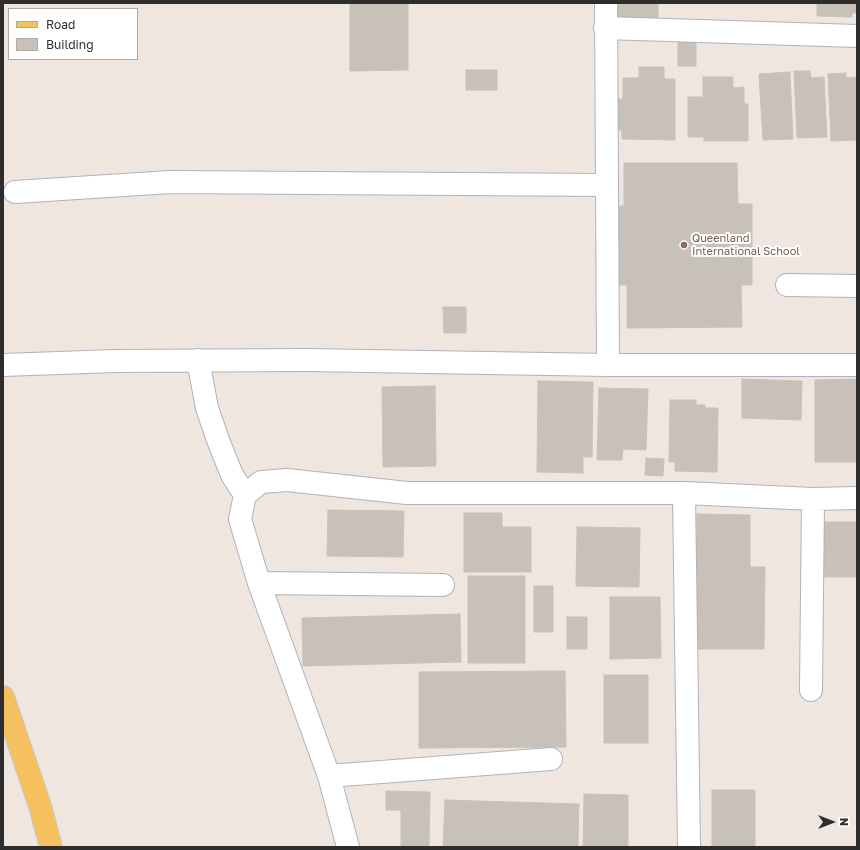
<!DOCTYPE html>
<style>
body{margin:0}
#map{position:relative;width:860px;height:850px;overflow:hidden;background:#eee6df;font-family:"Golos Text",sans-serif}
canvas{display:block}
.frame{position:absolute;inset:0;border:4px solid #2d2d2d;pointer-events:none}
.legend{position:absolute;left:8px;top:8px;width:130px;height:52px;box-sizing:border-box;background:#fff;border:1px solid #ababab;margin:0;padding:5px 7px;list-style:none;font-size:12px;color:#2d2d2d}
.legend li{display:flex;align-items:center;gap:8px;height:20px}
.legend b{width:20px;border:1px solid #ababab}
.north{position:absolute;left:812px;top:802px;width:40px;height:40px;-webkit-text-stroke:3px #fff;paint-order:stroke;rotate:90deg;font-size:11px;font-weight:700;line-height:16px;text-align:center;color:#2d2d2d}
.north::after{content:'';display:block;margin:auto;width:14px;height:18px;background:#2d2d2d;clip-path:polygon(50% 0,100% 100%,50% 72%,0 100%)}
</style>
<div id="map">
<canvas width="860" height="850"></canvas>
<div class="frame"></div>
<ul class="legend">
<li><b style="height:5px;background:#f4c15e"></b>Road</li>
<li><b style="height:11px;background:#c7c1ba"></b>Building</li>
</ul>
<div class="north">N</div>
</div>
<script>
const g = document.querySelector('canvas').getContext('2d');
g.lineJoin = 'round';
function paint(path, color) { g.fillStyle = color; g.fill(path, 'evenodd'); }
const toPath = rows => new Path2D(rows.map(r => 'M' + r).join(''));
function trace(path, color, width, dash) { g.strokeStyle = color; g.lineWidth = width; g.lineCap = dash ? 'butt' : 'round'; g.setLineDash(dash || []); g.stroke(path); }
function label(font, color, halo, rows, align = 'center') {
  g.font = font + ' "Golos Text",sans-serif'; g.lineWidth = 4; g.setLineDash([]); g.textBaseline = 'middle'; g.strokeStyle = halo; g.fillStyle = color; for (const [text, x, y, turn = 0] of rows) {
    g.save(); g.translate(x, y); g.rotate((+turn || 0) * Math.PI / 180); g.textAlign = isNaN(turn) ? turn : align; if (halo) g.strokeText(text, 0, 0); g.fillText(text, 0, 0); g.restore();
  }
}
const building = toPath([
 [350,3,408,3,408,70,350,71,350,3],
 [615,3,658,3,658,19,614,19,615,3],
 [817,3,857,3,857,13,852,13,852,17,817,16,817,3],
 [696,41,696,66,678,66,678,42,696,41],
 [639,67,664,67,664,79,675,79,675,140,622,139,622,130,616,130,616,99,623,99,623,78,639,78,639,67],
 [466,70,497,70,497,90,466,90,466,70],
 [794,71,810,71,811,78,824,77,827,137,797,138,794,71],
 [790,72,793,139,763,140,759,74,790,72],
 [846,73,846,78,857,77,857,140,831,141,828,74,846,73],
 [703,77,733,77,733,88,744,87,744,104,748,104,748,141,704,141,704,137,688,137,688,97,703,97,703,77],
 [624,163,737,163,738,204,752,204,752,285,741,285,742,327,627,328,627,285,616,285,616,206,624,206,624,163],
 [653,211,709,211,709,278,653,278,653,211],
 [653,211,709,211,709,278,653,278,653,211],
 [443,307,466,307,466,333,444,333,443,307],
 [742,379,802,381,801,420,742,418,742,379],
 [857,379,857,462,815,462,815,380,857,379],
 [538,381,593,382,592,457,583,457,583,473,537,472,538,381],
 [435,386,436,466,383,467,382,387,435,386],
 [599,388,648,389,646,450,623,449,622,460,597,460,599,388],
 [670,400,696,400,696,405,705,405,705,408,718,408,717,472,675,471,675,462,669,462,670,400],
 [646,458,664,459,663,476,645,475,646,458],
 [328,510,404,511,403,557,327,556,328,510],
 [464,513,502,513,502,527,531,527,531,572,464,572,464,513],
 [697,514,750,515,750,567,765,567,764,649,696,649,697,514],
 [821,522,857,522,857,577,822,577,821,522],
 [577,527,640,528,639,587,576,586,577,527],
 [468,576,525,576,525,663,468,663,468,576],
 [534,586,553,586,553,632,534,632,534,586],
 [610,597,660,597,661,658,610,659,610,597],
 [460,614,461,662,303,666,302,618,460,614],
 [567,617,587,617,587,649,567,649,567,617],
 [565,671,566,747,419,748,419,672,565,671],
 [604,675,648,675,648,743,604,743,604,675],
 [712,790,755,790,755,847,712,847,712,790],
 [386,791,430,792,429,847,401,847,401,810,386,810,386,791],
 [584,794,628,795,628,847,583,847,584,794],
 [445,800,579,804,578,847,443,847,445,800]
]);
const minor = toPath([
 [606,3,608,365],
 [605,28,857,36],
 [15,192,170,182,606,185],
 [787,285,857,286],
 [198,360,207,408,218,440,232,475,245,495],
 [3,365,114,361,307,360,608,365,857,365],
 [684,493,689,847],
 [259,583,443,585],
 [811,690,813,499],
 [329,776,551,759],
 [348,847,329,776,259,583,240,519,245,495,261,482,287,480,407,493,684,493,813,499,857,498]
]);
const major = toPath([
 [3,697,40,806,51,847]
]);
const markers = [
 [684,245,4,"#8d6e63"]
];
const educationNames = [
 ["Queenland",692,239],
 ["International School",692,252]
];
paint(building, '#c7c1ba');
trace(building, '#cac2b8', 1);
trace(minor, '#afb3bd', 24);
trace(major, '#c8c8c8', 24);
trace(minor, '#fff', 22);
trace(major, '#f4c15e', 22);
for (const [x, y, r, color] of markers) { const dot = new Path2D(); dot.arc(x, y, r, 0, 2 * Math.PI); g.fillStyle = color; g.fill(dot); trace(dot, '#fff', 1.5); }
label('11px', '#785e54', '#fff', educationNames, 'left');
</script>
